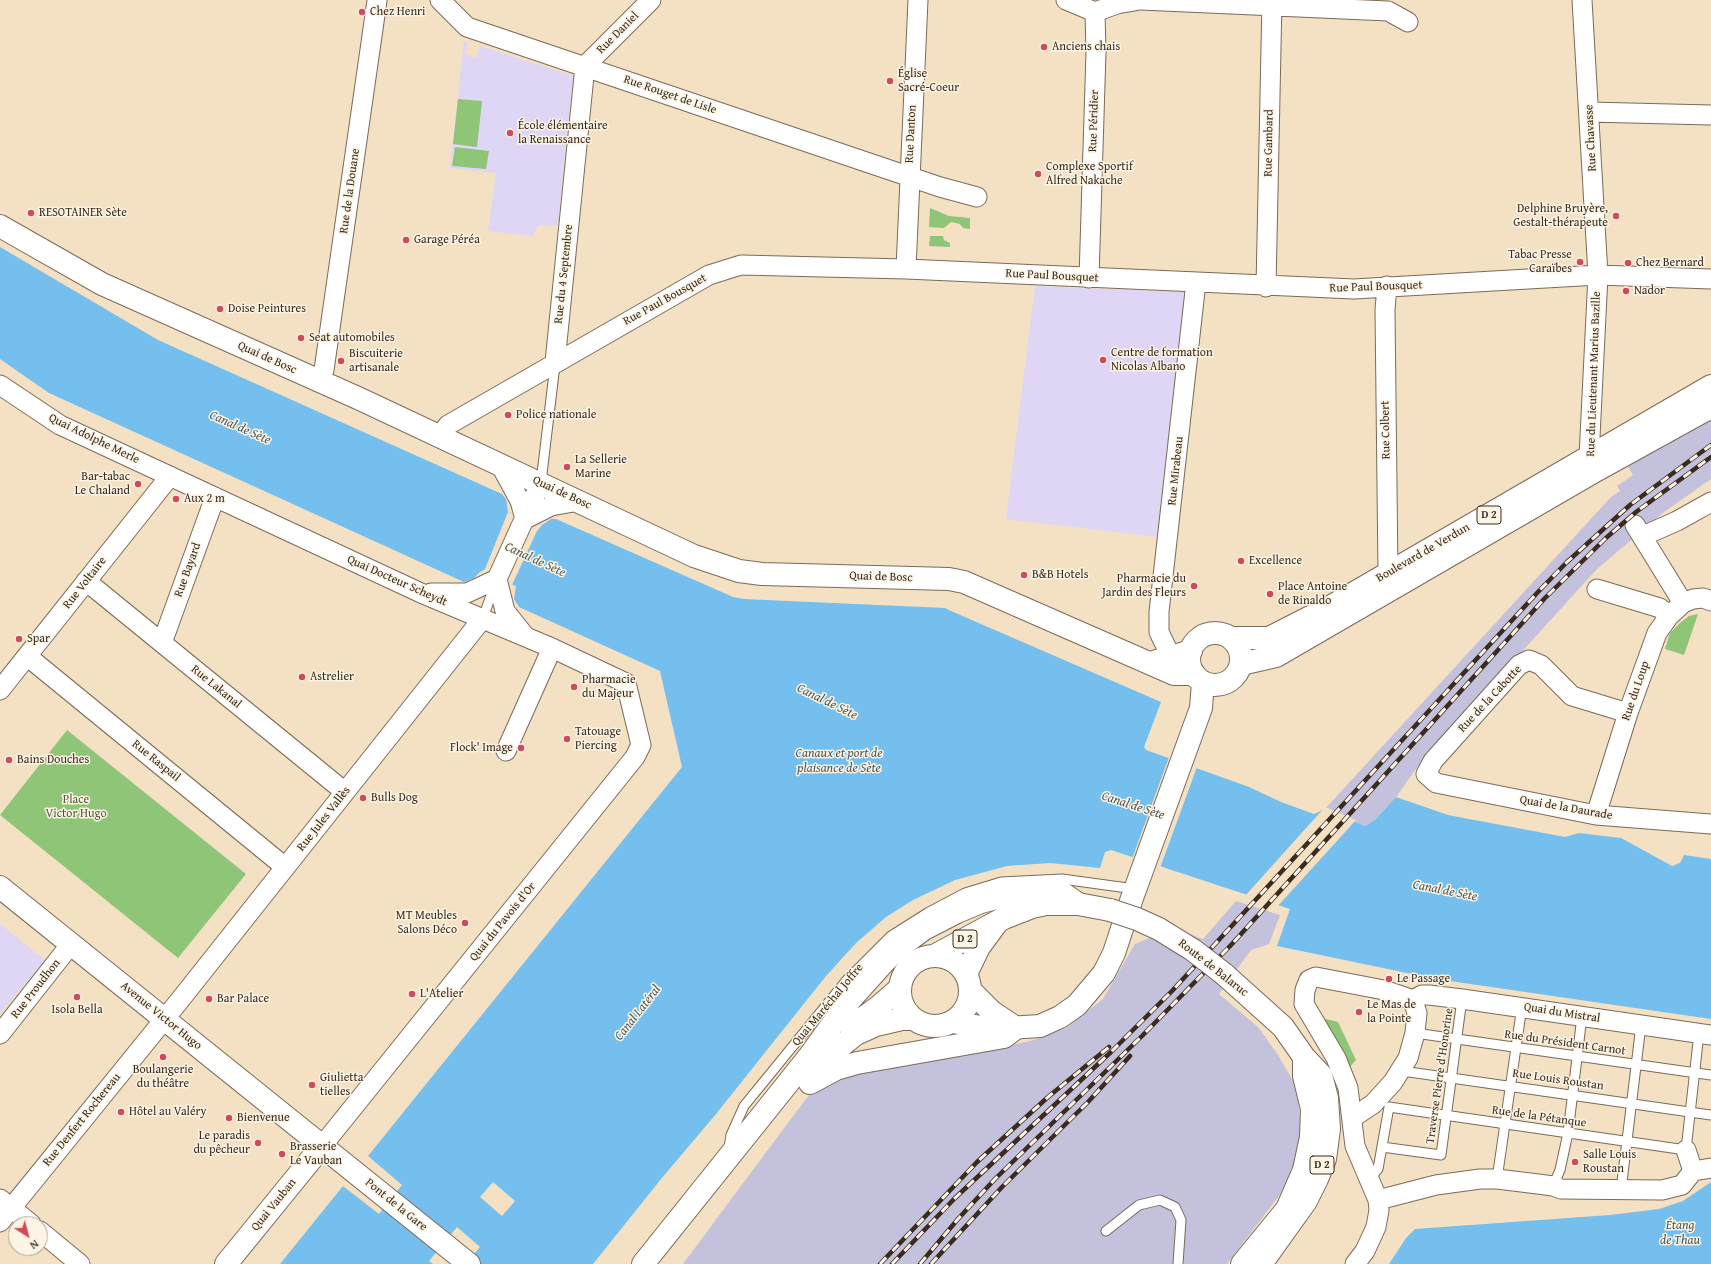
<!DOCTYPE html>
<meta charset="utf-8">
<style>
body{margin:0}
#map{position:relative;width:1711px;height:1264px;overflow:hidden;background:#f4e0c3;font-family:"Gentium Book Plus",serif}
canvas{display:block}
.north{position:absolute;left:8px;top:1216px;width:40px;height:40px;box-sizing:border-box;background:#fcf5e5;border:1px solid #afa495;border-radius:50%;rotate:144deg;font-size:11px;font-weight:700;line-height:16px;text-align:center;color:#3b2a1e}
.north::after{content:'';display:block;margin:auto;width:14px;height:18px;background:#d1495b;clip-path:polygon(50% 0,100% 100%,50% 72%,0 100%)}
</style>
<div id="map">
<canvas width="1711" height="1264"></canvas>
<div class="north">N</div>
</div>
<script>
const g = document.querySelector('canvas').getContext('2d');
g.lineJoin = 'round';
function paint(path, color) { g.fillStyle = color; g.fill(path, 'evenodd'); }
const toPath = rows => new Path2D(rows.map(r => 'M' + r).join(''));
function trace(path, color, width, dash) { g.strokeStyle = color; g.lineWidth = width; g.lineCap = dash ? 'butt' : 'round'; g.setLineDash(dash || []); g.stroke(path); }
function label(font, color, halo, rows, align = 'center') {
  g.font = font + ' "Gentium Book Plus",serif'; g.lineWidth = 3; g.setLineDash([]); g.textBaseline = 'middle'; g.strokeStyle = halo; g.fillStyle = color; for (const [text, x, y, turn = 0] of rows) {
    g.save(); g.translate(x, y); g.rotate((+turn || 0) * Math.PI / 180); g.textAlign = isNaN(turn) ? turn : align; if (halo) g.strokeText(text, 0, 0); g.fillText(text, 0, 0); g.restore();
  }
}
const built = toPath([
 [464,41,468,42,465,54,476,58,480,46,574,76,568,122,558,226,539,225,532,236,488,231,496,173,450,168],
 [1035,286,1187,292,1158,537,1006,519],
 [0,924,45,960,0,1014]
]);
const industrial = toPath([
 [1711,419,1711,479,1664,512,1596,570,1418,766,1396,797,1375,820,1365,826,1325,809,1611,497,1620,491,1617,486,1633,475,1627,465],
 [1236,901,1280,915,1269,944,1251,950,1219,994,1258,1027,1278,1055,1296,1086,1302,1132,1291,1180,1227,1264,683,1264,805,1100,819,1085,855,1072,987,1050,1030,1041,1065,1029,1103,999,1135,944,1154,936,1184,932,1203,939]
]);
const green = toPath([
 [458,99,482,101,477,147,453,144],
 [455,147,489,151,486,169,452,166],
 [930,208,949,216,970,218,970,229,963,228,960,224,951,222,944,228,929,227],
 [930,236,943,236,944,240,950,243,950,247,929,246],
 [1698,614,1684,655,1665,649,1670,633,1680,623,1689,616],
 [67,730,246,874,178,958,0,815],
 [1318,1017,1338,1022,1356,1060,1348,1069]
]);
const water = toPath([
 [0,247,158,340,502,494,506,499,508,512,525,519,542,525,551,519,556,519,733,597,744,599,945,608,951,611,1161,702,1144,747,1146,750,1249,787,1281,802,1314,814,1325,809,1365,826,1375,820,1396,797,1448,815,1565,837,1579,833,1621,838,1672,866,1680,863,1684,855,1711,859,1711,1019,1436,979,1277,946,1290,909,1111,850,1105,852,1100,868,1050,863,1007,866,955,880,913,900,886,917,856,943,826,976,716,1114,661,1179,593,1264,466,1264,480,1247,457,1227,429,1261,433,1264,280,1264,343,1186,379,1214,402,1185,368,1156,682,767,660,671,519,607,514,599,516,586,480,572,474,578,464,582,49,393,0,359],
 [493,1182,515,1201,502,1216,480,1197],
 [1711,1182,1711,1264,1389,1264,1406,1238,1415,1229,1610,1215,1659,1209,1683,1201]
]);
const pier = toPath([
 [508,512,542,525,537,531,512,585,480,572,485,569],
 [1169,757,1197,767,1160,868,1132,859],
 [1325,807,1356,820,1277,907,1245,896]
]);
const service = toPath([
 [541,482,555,365],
 [483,618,495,584],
 [1415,1033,1711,1075],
 [1402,1071,1711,1115],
 [1382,1147,1441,1155,1462,999],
 [729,1148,731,1135,744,1106,846,981,891,936,929,912,965,893,1001,882,1062,879,1135,889],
 [1497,1179,1522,1006],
 [1369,1180,1378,1169,1389,1107,1686,1150,1699,1033],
 [1553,1186,1560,1170,1568,1133,1582,1016],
 [1621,1190,1641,1025],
 [1106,1231,1139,1205,1160,1200,1175,1207,1181,1220,1178,1264]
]);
const minor = toPath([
 [440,0,467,27,940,187,977,197],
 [1066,0,1095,12],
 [1141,0,1388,11,1408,22],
 [1582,0,1598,275,1589,457,1594,469],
 [1095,12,1117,4,1140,0],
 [1589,112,1711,115],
 [906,269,918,0],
 [1089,278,1096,52,1095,12],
 [1387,286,1385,310,1388,573],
 [1266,287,1272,0],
 [555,362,585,66,651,0],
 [320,381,324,370,377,1],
 [0,385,60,425,421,593,552,648,626,683,641,745,635,757,322,1146],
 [440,436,448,425,709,275,741,265,906,269,1354,289,1598,275,1711,279],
 [501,466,520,501,525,519],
 [525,519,551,506,579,501],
 [1635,525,1683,603],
 [1643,536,1677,521,1711,502],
 [497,579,541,482],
 [497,579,505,611,524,635],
 [86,581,345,792],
 [1597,589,1660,608,1669,616],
 [431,593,467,593,497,579],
 [162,643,215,497],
 [27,656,285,867],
 [1171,657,1159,632,1159,612,1196,282],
 [0,690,170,476],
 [1628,713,1572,696,1541,665,1529,660,1519,665,1433,761,1426,774,1436,783,1596,815,1711,824],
 [506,751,552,648],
 [1596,815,1628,713,1657,633,1669,616,1683,603,1693,599,1703,598,1711,601],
 [1413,1000,1422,995,1429,995,1462,999,1711,1035],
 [0,1034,71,944],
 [1352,1118,1373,1104,1393,1082,1408,1058,1415,1033,1417,1013,1413,1000],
 [1686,1150,1693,1171],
 [0,1199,31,1224],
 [1378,1200,1436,1185,1480,1179,1497,1179,1538,1184,1553,1186,1561,1189,1662,1190,1682,1185,1693,1171,1711,1168],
 [0,1222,180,1000,483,618],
 [40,1231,80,1264],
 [1355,1264,1365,1251,1376,1227,1379,1210,1378,1200,1355,1146,1348,1088,1336,1058,1304,1004,1305,990,1309,980,1316,977,1384,990,1413,1000]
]);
const tertiary = toPath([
 [0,226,102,284,360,399,694,556,739,571,762,574,949,579,964,582,1174,674,1194,674],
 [1150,663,1191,651]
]);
const secondary = toPath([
 [0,887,469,1264],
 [851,1027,877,1008,899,989],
 [805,1075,856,1034,876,1025,902,1019,913,1019],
 [810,1083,836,1069,857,1063,1004,1037,1016,1028],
 [226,1264,322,1146],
 [643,1264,808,1058,850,1000,886,960,905,943,924,929,957,912,981,902,1011,894,1034,891,1061,892,1078,904]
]);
const primary = toPath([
 '1189 659a26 26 0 1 1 52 0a26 26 0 1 1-52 0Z',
 [1231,638,1269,638,1330,607,1711,386],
 [1241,664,1276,656,1595,471,1711,407],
 '900 991a35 35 0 1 1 70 0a35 35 0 1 1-70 0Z',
 [934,956,1004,918,1032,907,1046,904,1078,904,1110,910],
 [966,974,979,947,996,924],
 [1224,974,1283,1027,1304,1057,1321,1075,1327,1098,1329,1129,1325,1159,1317,1179,1306,1201,1261,1264],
 [971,991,992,1012,1016,1028],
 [953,1022,992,1029,1040,1026,1060,1017,1077,1005,1104,973,1114,953,1132,898,1201,708,1203,682],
 [1242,1264,1287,1209,1304,1170,1311,1137,1312,1109,1304,1076,1304,1057]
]);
const rail = toPath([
 [880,1264,977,1162,1048,1097,1109,1047],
 [892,1264,954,1199,1111,1052,1172,991,1538,592,1567,562,1630,505,1711,445],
 [920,1264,958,1219,995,1179,1142,1036,1232,944,1545,598,1606,538,1636,512,1711,457],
 [931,1264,1002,1187,1088,1102,1130,1056]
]);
const primaryBridge = toPath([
 [1110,910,1137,919,1159,929,1193,950,1224,974]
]);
const markers = [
 [362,12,4,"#d1495b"],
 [1044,47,4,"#d1495b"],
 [890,81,4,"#d1495b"],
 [510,133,4,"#d1495b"],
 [1038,174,4,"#d1495b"],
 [31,213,4,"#d1495b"],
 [1616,216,4,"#d1495b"],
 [406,240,4,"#d1495b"],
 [1580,262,4,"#d1495b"],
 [1628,263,4,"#d1495b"],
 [1626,291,4,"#d1495b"],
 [220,309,4,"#d1495b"],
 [301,338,4,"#d1495b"],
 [1103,360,4,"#d1495b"],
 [341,361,4,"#d1495b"],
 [508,415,4,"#d1495b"],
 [567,467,4,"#d1495b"],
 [138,484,4,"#d1495b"],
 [176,499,4,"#d1495b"],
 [1241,561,4,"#d1495b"],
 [1024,575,4,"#d1495b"],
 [1194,586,4,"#d1495b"],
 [1270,594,4,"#d1495b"],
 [19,639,4,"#d1495b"],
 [302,677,4,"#d1495b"],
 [574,687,4,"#d1495b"],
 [567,739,4,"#d1495b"],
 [521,748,4,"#d1495b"],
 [9,760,4,"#d1495b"],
 [363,798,4,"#d1495b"],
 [465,923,4,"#d1495b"],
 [1389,979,4,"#d1495b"],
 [412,994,4,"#d1495b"],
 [77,997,4,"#d1495b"],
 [209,999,4,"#d1495b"],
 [1359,1012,4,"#d1495b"],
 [163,1057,4,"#d1495b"],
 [312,1085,4,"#d1495b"],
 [121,1112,4,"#d1495b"],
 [229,1118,4,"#d1495b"],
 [258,1143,4,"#d1495b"],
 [282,1154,4,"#d1495b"],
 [1575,1162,4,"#d1495b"]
];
const shields = [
 [1489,515,24],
 [965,939,24],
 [1322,1165,24]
];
const shieldNames = [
 ["D 2",1489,515],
 ["D 2",965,939],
 ["D 2",1322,1165]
];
const poiNames = [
 ["Chez Henri",370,12],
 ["Anciens chais",1052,47],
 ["Église",898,74],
 ["Sacré-Coeur",898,88],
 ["École élémentaire",518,126],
 ["la Renaissance",518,140],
 ["Complexe Sportif",1046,167],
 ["Alfred Nakache",1046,181],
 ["Delphine Bruyère,",1608,209,"right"],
 ["Gestalt-thérapeute",1608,223,"right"],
 ["RESOTAINER Sète",39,213],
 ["Garage Péréa",414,240],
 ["Tabac Presse",1572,255,"right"],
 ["Caraïbes",1572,269,"right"],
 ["Chez Bernard",1636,263],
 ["Nador",1634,291],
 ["Doise Peintures",228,309],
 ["Seat automobiles",309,338],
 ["Centre de formation",1111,353],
 ["Nicolas Albano",1111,367],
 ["Biscuiterie",349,354],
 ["artisanale",349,368],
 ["Police nationale",516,415],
 ["La Sellerie",575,460],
 ["Marine",575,474],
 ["Bar-tabac",130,477,"right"],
 ["Le Chaland",130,491,"right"],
 ["Aux 2 m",184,499],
 ["Excellence",1249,561],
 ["B&B Hotels",1032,575],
 ["Pharmacie du",1186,579,"right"],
 ["Jardin des Fleurs",1186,593,"right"],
 ["Place Antoine",1278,587],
 ["de Rinaldo",1278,601],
 ["Spar",27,639],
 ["Astrelier",310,677],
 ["Pharmacie",582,680],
 ["du Majeur",582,694],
 ["Tatouage",575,732],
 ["Piercing",575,746],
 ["Flock' Image",513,748,"right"],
 ["Bains Douches",17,760],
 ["Bulls Dog",371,798],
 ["MT Meubles",457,916,"right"],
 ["Salons Déco",457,930,"right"],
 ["Le Passage",1397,979],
 ["L'Atelier",420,994],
 ["Bar Palace",217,999],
 ["Le Mas de",1367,1005],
 ["la Pointe",1367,1019],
 ["Isola Bella",77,1010,"center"],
 ["Boulangerie",163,1070,"center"],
 ["du théâtre",163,1084,"center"],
 ["Giulietta",320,1078],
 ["tielles",320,1092],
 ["Hôtel au Valéry",129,1112],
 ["Bienvenue",237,1118],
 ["Le paradis",250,1136,"right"],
 ["du pêcheur",250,1150,"right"],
 ["Brasserie",290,1147],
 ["Le Vauban",290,1161],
 ["Salle Louis",1583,1155],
 ["Roustan",1583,1169]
];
const streetNames = [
 ["Rue Daniel",618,33,-45],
 ["Rue Rouget de Lisle",670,95,19],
 ["Rue Péridier",1094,121,-88],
 ["Rue Danton",911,134,-87],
 ["Rue Chavasse",1591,138,-93],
 ["Rue Gambard",1269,143,-89],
 ["Rue de la Douane",350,191,-82],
 ["Rue du 4 Septembre",564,274,-84],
 ["Rue Paul Bousquet",1052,276,3],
 ["Rue Paul Bousquet",1376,287,-2],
 ["Rue Paul Bousquet",665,300,-29],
 ["Quai de Bosc",267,358,24],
 ["Rue du Lieutenant Marius Bazille",1594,374,-88],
 ["Rue Colbert",1386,430,-91],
 ["Quai Adolphe Merle",94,439,26],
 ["Rue Mirabeau",1176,471,-84],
 ["Quai de Bosc",562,493,25],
 ["Boulevard de Verdun",1423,553,-30],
 ["Rue Bayard",188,570,-70],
 ["Quai de Bosc",881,577,2],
 ["Quai Docteur Scheydt",397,581,24],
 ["Rue Voltaire",85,583,-52],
 ["Rue Lakanal",216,687,39],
 ["Rue du Loup",1636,691,-71],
 ["Rue de la Cabotte",1490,699,-47],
 ["Rue Raspail",156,761,39],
 ["Quai de la Daurade",1566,808,10],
 ["Rue Jules Vallès",324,819,-52],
 ["Quai du Pavois d'Or",503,922,-51],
 ["Route de Balaruc",1213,968,38],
 ["Rue Proudhon",36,989,-52],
 ["Quai Maréchal Joffre",828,1005,-50],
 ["Quai du Mistral",1562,1013,9],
 ["Avenue Victor Hugo",161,1016,39],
 ["Rue du Président Carnot",1565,1043,8],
 ["Traverse Pierre d'Honorine",1440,1076,-82],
 ["Rue Louis Roustan",1558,1080,8],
 ["Rue de la Pétanque",1539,1117,8],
 ["Rue Denfert Rochereau",82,1120,-51],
 ["Quai Vauban",274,1205,-51],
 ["Pont de la Gare",396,1205,39]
];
const parkNames = [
 ["Place",76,800],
 ["Victor Hugo",76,814]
];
const waterNames = [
 ["Canal de Sète",240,428,24],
 ["Canal de Sète",535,560,25],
 ["Canal de Sète",827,702,26],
 ["Canaux et port de",839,754],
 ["plaisance de Sète",839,769],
 ["Canal de Sète",1133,806,18],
 ["Canal de Sète",1445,891,11],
 ["Canal Latéral",638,1013,-52],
 ["Étang",1680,1226],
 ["de Thau",1680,1241]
];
paint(built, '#dfd5f5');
paint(industrial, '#c3c1db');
paint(green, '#8ec577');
paint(water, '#74bfed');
paint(pier, '#f4e0c3');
trace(service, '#7c6a58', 11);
trace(minor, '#7c6a58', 21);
trace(tertiary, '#7c6a58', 24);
trace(secondary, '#7c6a58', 24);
trace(primary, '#7c6a58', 24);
trace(service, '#fff', 9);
trace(minor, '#fff', 19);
trace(tertiary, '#fff', 22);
trace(secondary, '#fff', 22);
trace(primary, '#fff', 22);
trace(rail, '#3b2a1e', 4.5);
trace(rail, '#fcf5e5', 3, [9]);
trace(primaryBridge, '#7c6a58', 24, []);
trace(primaryBridge, '#fff', 22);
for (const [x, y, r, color] of markers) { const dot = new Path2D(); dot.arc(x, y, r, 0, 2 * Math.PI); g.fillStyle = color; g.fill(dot); trace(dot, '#fcf5e5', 1.5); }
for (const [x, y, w] of shields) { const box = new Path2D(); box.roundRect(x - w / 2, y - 9, w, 18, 3); g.fillStyle = '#fcf5e5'; g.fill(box); trace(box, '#3b2a1e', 1); }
label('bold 11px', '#3b2a1e', null, shieldNames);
label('12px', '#3b2a1e', '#fcf5e5', poiNames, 'left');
label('12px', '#3b2a1e', '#fcf5e5', streetNames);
label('12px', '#545839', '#fcf5e5', parkNames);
label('italic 13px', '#4c575c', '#fcf5e5', waterNames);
</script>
